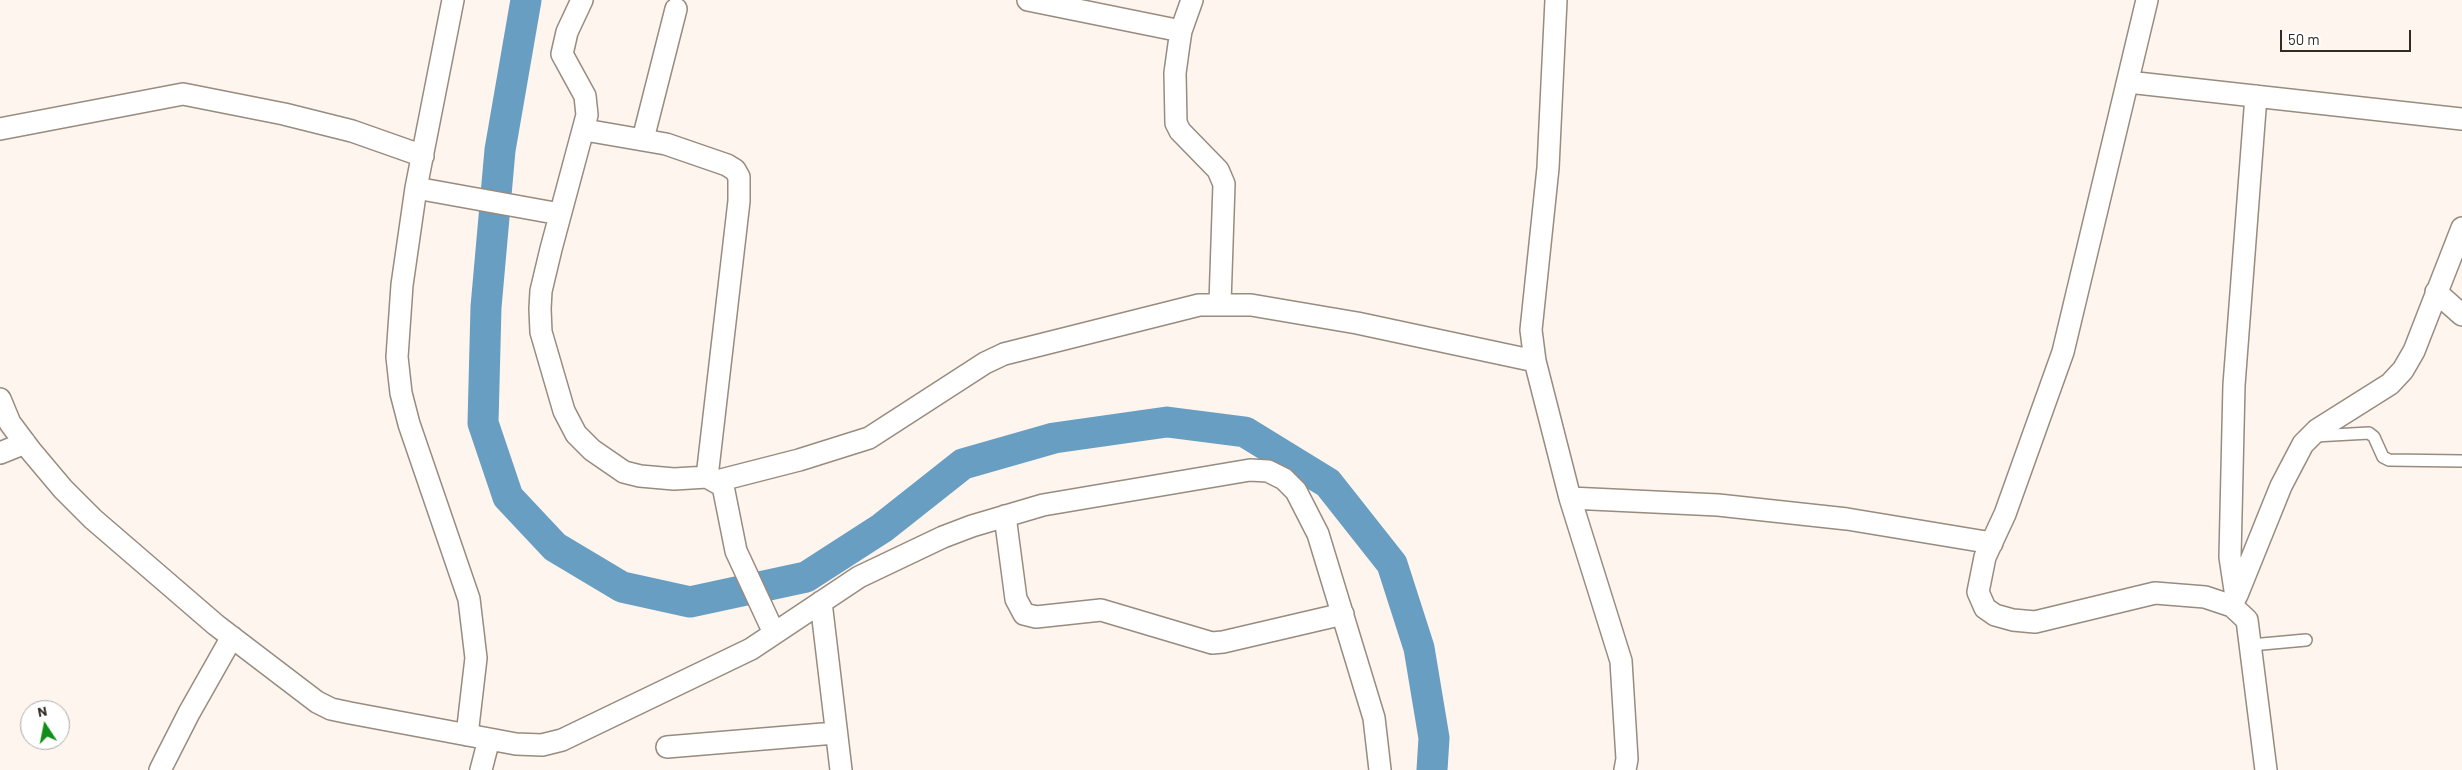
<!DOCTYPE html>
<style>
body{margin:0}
#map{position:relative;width:2462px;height:770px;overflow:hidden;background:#fef5ee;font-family:Barlow,sans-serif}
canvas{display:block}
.north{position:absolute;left:20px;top:700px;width:50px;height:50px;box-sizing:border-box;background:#fff;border:1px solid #adaaa8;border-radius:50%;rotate:349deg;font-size:14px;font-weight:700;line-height:20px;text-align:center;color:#312b26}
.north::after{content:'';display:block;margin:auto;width:18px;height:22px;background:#108e1a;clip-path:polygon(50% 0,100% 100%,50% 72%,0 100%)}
.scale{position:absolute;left:2280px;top:30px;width:131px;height:22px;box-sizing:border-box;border:2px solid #312b26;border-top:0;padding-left:6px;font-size:15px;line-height:18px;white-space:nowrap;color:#312b26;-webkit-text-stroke:4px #fff;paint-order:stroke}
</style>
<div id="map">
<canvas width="2462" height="770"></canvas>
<div class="north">N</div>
<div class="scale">50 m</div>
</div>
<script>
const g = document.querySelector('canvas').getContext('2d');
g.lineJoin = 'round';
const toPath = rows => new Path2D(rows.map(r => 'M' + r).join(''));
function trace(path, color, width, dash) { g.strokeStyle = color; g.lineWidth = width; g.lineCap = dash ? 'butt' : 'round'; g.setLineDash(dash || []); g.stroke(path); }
const river = toPath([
 [526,0,500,150,486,307,483,423,508,497,555,547,622,587,690,602,806,577,882,528,963,464,1054,438,1167,422,1245,432,1328,483,1392,564,1419,648,1434,738,1432,770]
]);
const lane = toPath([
 [2315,436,2369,433,2374,437,2383,457,2389,460,2462,461],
 [2251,645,2306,640]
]);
const street = toPath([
 [453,0,416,188,402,285,397,357,401,393,409,424,469,599,476,658,467,735],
 [582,0,567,32,562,54,585,96,587,115,551,249,541,291,540,309,541,332,564,411,576,434,592,450,624,472,640,476,674,479,707,477,723,486,736,551,774,633],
 [1028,0,1181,31],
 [1192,0,1181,31,1179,44,1175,73,1176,123,1180,131,1218,170,1224,184,1220,303],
 [1556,0,1548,168,1531,330,1535,361,1570,498,1621,661,1627,759,1625,770],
 [2147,0,2063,352,2005,514,1985,557,1978,592,1985,608,1995,615,2013,620,2035,622,2155,593,2205,597,2232,606,2247,620,2266,770],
 [2128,82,2462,119],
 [0,129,183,94,284,114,352,131,423,156],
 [585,130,666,144,727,165,735,170,739,177,739,201,707,477],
 [643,139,676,9],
 [416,188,560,214],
 [2436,292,2462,315],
 [0,399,10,423,31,451,63,489,93,519,216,625,317,702,331,709,350,713,516,744,542,745,562,740,751,649,859,577,943,537,972,526,1043,505,1250,470,1268,471,1284,479,1296,491,1318,534,1374,718,1380,770],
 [0,453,25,443],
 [717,481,799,460,869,438,985,363,1004,354,1199,305,1251,305,1357,323,1535,361],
 [1570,498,1718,505,1847,519,1992,543],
 [1005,516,1016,599,1024,614,1036,617,1101,610,1212,643,1223,642,1343,614],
 [2237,595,2281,486,2303,444,2317,430,2390,384,2403,370,2414,351,2462,228],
 [2236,597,2230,557,2234,385,2256,96],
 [821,602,841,770],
 [667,747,835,733],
 [160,770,189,713,232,637],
 [481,770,489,739]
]);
trace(river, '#679ec2', 31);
trace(lane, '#988b7f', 14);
trace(street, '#988b7f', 24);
trace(lane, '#fff', 11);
trace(street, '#fff', 21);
</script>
